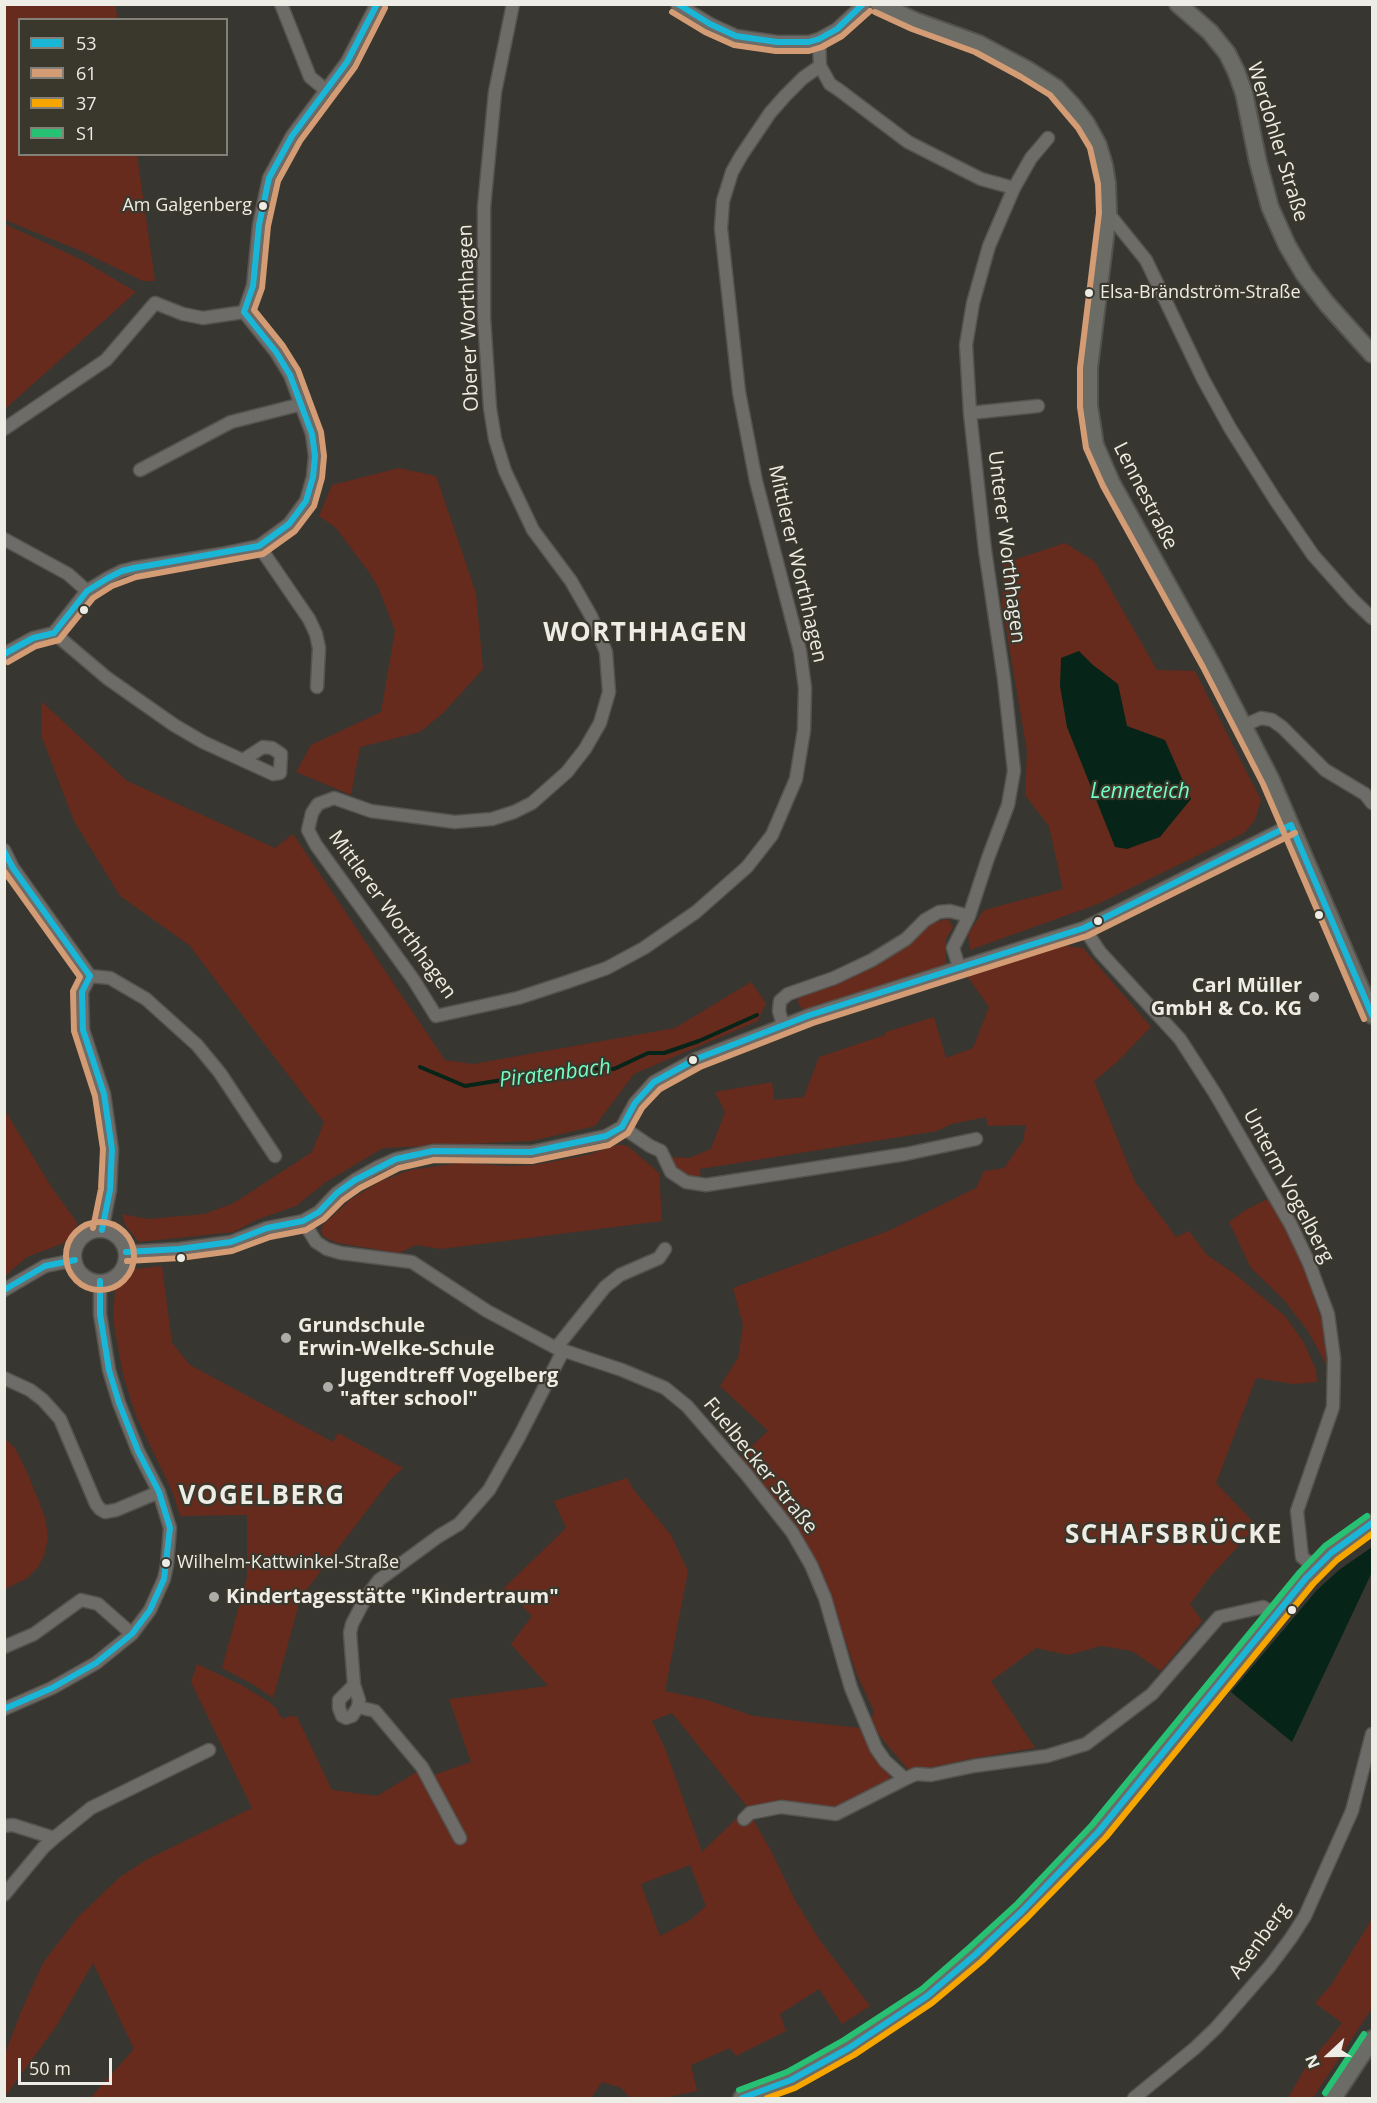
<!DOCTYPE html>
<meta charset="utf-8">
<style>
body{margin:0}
#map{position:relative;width:1377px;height:2103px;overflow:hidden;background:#373630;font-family:"Open Sans",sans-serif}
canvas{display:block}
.frame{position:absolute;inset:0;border:6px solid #edece5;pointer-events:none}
.legend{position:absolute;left:18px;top:18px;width:210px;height:138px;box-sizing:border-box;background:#3a382d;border:2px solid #828077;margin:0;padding:8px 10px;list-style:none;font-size:18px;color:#edece5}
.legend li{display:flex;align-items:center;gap:12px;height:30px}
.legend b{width:30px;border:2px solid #828077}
.north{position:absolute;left:1299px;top:2025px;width:60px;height:60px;-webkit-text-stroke:4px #3a382d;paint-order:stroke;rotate:248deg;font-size:16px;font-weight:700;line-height:24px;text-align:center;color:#edece5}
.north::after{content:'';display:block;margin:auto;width:21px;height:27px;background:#edece5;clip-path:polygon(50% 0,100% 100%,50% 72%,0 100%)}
.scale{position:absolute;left:18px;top:2058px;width:94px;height:27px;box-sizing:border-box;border:3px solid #edece5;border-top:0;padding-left:8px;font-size:18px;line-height:21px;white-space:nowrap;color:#edece5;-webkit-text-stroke:4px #3a382d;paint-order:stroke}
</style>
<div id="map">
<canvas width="1377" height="2103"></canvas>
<div class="frame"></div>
<ul class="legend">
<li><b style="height:8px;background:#1ab6d8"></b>53</li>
<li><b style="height:8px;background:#d39c74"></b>61</li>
<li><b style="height:8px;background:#f7a600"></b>37</li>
<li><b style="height:8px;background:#26c172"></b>S1</li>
</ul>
<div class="north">N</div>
<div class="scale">50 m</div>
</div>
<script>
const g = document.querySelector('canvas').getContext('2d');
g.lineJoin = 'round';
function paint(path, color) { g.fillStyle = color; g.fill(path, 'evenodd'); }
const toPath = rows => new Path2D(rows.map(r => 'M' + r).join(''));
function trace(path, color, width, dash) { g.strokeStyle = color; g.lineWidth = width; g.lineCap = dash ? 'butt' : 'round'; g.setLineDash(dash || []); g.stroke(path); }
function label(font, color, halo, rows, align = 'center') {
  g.font = font + ' "Open Sans",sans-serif'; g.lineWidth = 4.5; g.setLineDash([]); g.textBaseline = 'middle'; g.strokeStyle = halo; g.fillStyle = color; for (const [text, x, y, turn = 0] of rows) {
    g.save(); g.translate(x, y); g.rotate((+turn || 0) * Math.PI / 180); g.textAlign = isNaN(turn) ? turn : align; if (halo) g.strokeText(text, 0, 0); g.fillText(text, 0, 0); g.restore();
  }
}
const green = toPath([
 [4,5,115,5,118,19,20,20,20,154,137,155,155,281,143,281,81,251,5,220],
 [5,224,82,260,136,292,5,409],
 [399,468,436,476,476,593,483,669,443,713,420,732,360,747,351,795,296,772,311,745,381,712,395,631,379,589,369,572,336,528,319,516,332,485],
 [1065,543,1095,562,1157,670,1195,671,1261,800,1255,820,1244,833,1098,904,970,950,968,934,984,910,1063,889,1049,826,1025,795,1027,751,1002,605,1004,563],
 [42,702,127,781,275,848,293,834,445,1060,473,1064,675,1028,751,982,766,1003,758,1021,634,1074,595,1126,532,1141,383,1148,326,1182,296,1206,256,1220,234,1232,139,1242,125,1225,122,1214,148,1219,204,1214,234,1203,312,1152,324,1122,189,945,120,896,74,821,41,735],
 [948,919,953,927,946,939,946,963,934,973,804,1011,798,1003,799,995,882,960,905,948,930,923],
 [1059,945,1083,948,1151,1027,1116,1063,1094,1081,1135,1182,1176,1237,1189,1231,1207,1255,1235,1274,1285,1316,1304,1343,1316,1370,1317,1382,1293,1384,1256,1378,1216,1483,1257,1526,1209,1578,1190,1604,1202,1621,1161,1671,1132,1651,1101,1646,1068,1655,1036,1648,991,1681,1035,1748,969,1759,910,1772,870,1724,874,1711,857,1675,821,1568,796,1529,739,1458,768,1431,720,1386,738,1358,743,1325,733,1288,888,1231,976,1188,984,1171,1004,1168,1023,1141,1026,1125,988,1126,986,1117,952,1124,937,1131,700,1169,701,1180,690,1178,677,1171,670,1157,689,1158,711,1149,725,1112,715,1092,772,1082,774,1100,804,1097,819,1057,885,1035,886,1032,934,1017,946,1058,973,1048,989,1007,967,976],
 [4,1109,52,1188,78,1224,64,1243,27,1257,5,1276],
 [617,1145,624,1145,629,1147,659,1173,662,1221,441,1249,416,1245,399,1253,337,1243,324,1237,321,1232,322,1226,350,1200,379,1182,410,1170,460,1163,506,1166,534,1165,587,1155],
 [1271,1197,1304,1267,1323,1325,1327,1366,1308,1331,1284,1300,1251,1268,1229,1222,1244,1211],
 [162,1266,172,1343,190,1365,333,1442,338,1433,403,1468,391,1479,301,1597,273,1698,254,1685,222,1668,247,1577,247,1515,180,1516,173,1493,136,1416,123,1375,113,1319,115,1290,129,1278,135,1269],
 [4,1438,15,1448,27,1472,45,1517,48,1538,44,1556,38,1567,26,1579,5,1589],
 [627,1478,633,1489,671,1535,688,1571,665,1691,707,1700,753,1716,860,1728,872,1751,890,1773,890,1777,886,1783,834,1812,750,1810,672,1713,652,1721,665,1748,702,1852,736,1819,751,1816,771,1851,796,1902,821,1942,870,2006,842,2024,819,1989,780,2014,786,2031,736,2056,730,2048,691,2065,697,2091,663,2098,630,2098,621,2088,602,2082,591,2098,90,2098,134,2049,93,1963,57,2025,4,2098,4,2057,20,2014,43,1963,78,1917,120,1877,146,1860,252,1808,191,1682,197,1664,243,1686,269,1702,277,1709,277,1712,283,1719,290,1716,297,1717,332,1790,377,1796,420,1770,425,1778,471,1762,449,1699,548,1686,511,1644,532,1616,504,1588,566,1528,554,1501],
 [690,1865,706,1906,690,1920,660,1936,641,1884],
 [1372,1919,1372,2008,1313,2098,1288,2098,1305,2068,1342,2023,1315,2003,1331,1985]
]);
const water = toPath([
 [1079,651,1093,665,1118,684,1127,726,1165,740,1191,799,1160,837,1127,849,1115,847,1067,727,1060,686,1061,658],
 [1372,1547,1372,1572,1292,1742,1231,1692,1317,1590,1339,1570]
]);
const stream = toPath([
 [420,1067,465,1086,576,1068,614,1069,648,1053,664,1053,699,1041,757,1015]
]);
const street = toPath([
 [281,4,310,77,327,91],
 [513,4,495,92,484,207,484,318,490,408,495,439,505,471,533,530,571,581,591,616,606,652,609,692,600,723,585,749,567,772,532,803,514,812,492,819,455,822,371,811,334,798,318,804,312,813,308,830,316,845,413,979,436,1016,518,998,567,982,607,968,644,948,696,912,747,867,772,835,796,779,804,730,805,688,800,651,756,481,739,392,721,228,723,201,732,172,741,156,770,113,785,96,803,78,820,66],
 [677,4,710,24,736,36,777,42,809,42,819,39,837,29,864,4],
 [819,39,820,66,830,84,839,90,908,142,981,179,1014,188],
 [1108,213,1146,260,1203,379,1230,428,1276,501,1313,555,1353,600,1372,618],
 [244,312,253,286,259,225,269,178,292,136,347,62,377,4],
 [970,413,1038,406],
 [4,429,106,360,155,303,183,314,203,318,244,312],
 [140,470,231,422,302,404],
 [4,539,68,574,87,591],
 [259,546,309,619,316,634,319,648,317,687],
 [54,633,107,678,174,725,203,742,273,774,280,773,281,754,272,748,263,747,243,760],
 [4,654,33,638,54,633,87,591,108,578,122,571,134,568,221,554,259,546,289,524,306,501,313,477,315,456,312,434,290,375,276,352,244,312],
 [1243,726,1261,718,1272,720,1282,727,1325,770,1365,794,1372,803],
 [4,850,13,868,90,976,82,992,83,1030,104,1094,112,1149,110,1190,102,1230],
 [1084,928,1100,952,1180,1039,1216,1095,1291,1225,1309,1263,1328,1314,1334,1358,1333,1407,1297,1511,1302,1557,1316,1568],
 [959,967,953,948,969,916,988,858,1008,805,1014,771,1004,679,985,550,970,413,966,345,973,303,989,246,1014,188,1031,158,1048,138],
 [90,976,110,978,146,999,197,1045,220,1073,275,1156],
 [783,1025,779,1011,780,1001,788,994,834,978,872,960,906,939,925,920,939,912,950,911,969,916],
 [622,1127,650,1146,661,1151,671,1172,686,1182,706,1185,906,1154,976,1139],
 [303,1221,316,1242,327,1249,341,1253,412,1262,487,1311,556,1348,622,1370,665,1388,687,1406,746,1474,792,1532,811,1565,825,1598,851,1688,876,1748,885,1761,905,1779,916,1774,931,1775,974,1766,1047,1756,1086,1744,1152,1694,1219,1617,1263,1607,1275,1614],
 '75 1256a25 25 0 1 1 50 0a25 25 0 1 1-50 0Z',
 [126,1252,179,1249,231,1242,267,1228,303,1221,319,1212,337,1193,355,1180,378,1167,396,1159,433,1151,531,1152,606,1136,622,1127,635,1103,654,1082,696,1059,810,1015,1084,928,1291,825],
 [4,1290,45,1266,75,1260],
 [556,1348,605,1287,620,1275,659,1258,665,1249],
 [4,1378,30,1390,43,1400,60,1419,96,1504,100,1509,105,1512,116,1510,159,1492],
 [4,1647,34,1634,81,1600,98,1604,132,1634],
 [354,1685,339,1700,339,1708,342,1716,346,1718,352,1716,358,1707,359,1700,354,1685,350,1633,352,1624,365,1599,379,1580,439,1536,459,1524,489,1490,519,1437,563,1351],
 [358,1707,375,1711,422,1767,460,1838],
 [4,1709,52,1688,96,1663,132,1634,150,1610,164,1579,167,1565,170,1528,159,1492,138,1451,119,1403,109,1370,100,1314,100,1281],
 [744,1819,750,1813,781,1807,836,1814,905,1779],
 [4,1826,13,1825,54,1838,91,1808,209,1750],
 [4,1895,43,1848,54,1838],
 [1134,2098,1195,2048,1216,2028,1270,1966,1291,1938,1305,1916,1352,1811,1372,1734]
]);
const secondary = toPath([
 [879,4,915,21,979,44,1026,69,1056,88,1073,106,1086,123,1098,145,1104,165,1107,183,1108,213,1089,368,1089,406,1095,445,1111,482,1211,663,1271,780,1372,1015],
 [1178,4,1210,32,1227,53,1236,71,1244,93,1258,162,1270,207,1287,245,1304,274,1327,304,1372,354],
 [742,2098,791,2080,849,2048,927,1996,976,1954,1022,1911,1099,1831,1306,1578,1331,1553,1372,1523],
 [1333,2098,1372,2039]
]);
const bus1 = toPath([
 [678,4,710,24,736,36,777,42,809,42,819,39,837,29,863,4],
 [244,312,253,286,259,225,269,178,292,136,347,62,377,4],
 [4,654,33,638,54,633,87,591,108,578,122,571,134,568,259,546,289,524,306,501,313,477,315,456,312,434,290,375,276,352,244,312],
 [1291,825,1372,1015],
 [4,851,13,868,90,976,82,992,83,1030,104,1094,112,1149,110,1190,102,1230],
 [126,1252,179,1249,231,1242,267,1228,303,1221,319,1212,337,1193,355,1180,396,1159,433,1151,531,1152,606,1136,622,1127,635,1103,654,1082,696,1059,810,1015,1084,928,1291,825],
 [4,1290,45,1266,75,1260],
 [4,1709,52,1688,96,1663,132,1634,150,1610,164,1579,170,1528,159,1492,138,1451,119,1403,109,1370,100,1314,100,1281],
 [742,2098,791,2080,849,2048,927,1996,976,1954,1022,1911,1099,1831,1306,1578,1331,1553,1372,1523]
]);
const bus2 = toPath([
 [672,12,705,32,734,45,776,51,809,51,822,47,842,36,870,11],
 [875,12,912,29,975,52,1021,77,1050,95,1078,128,1090,148,1098,184,1099,213,1080,368,1080,407,1086,448,1103,486,1203,667,1263,784,1364,1019],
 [8,662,36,646,59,640,93,598,112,586,136,577,263,554,295,531,314,506,322,478,324,456,321,432,298,370,283,346,254,310,262,288,268,226,278,181,300,141,355,67,385,8],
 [4,871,80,977,73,991,74,1031,95,1096,103,1149,101,1189,93,1228],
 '66 1256a34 34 0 1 1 68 0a34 34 0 1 1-68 0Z',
 [127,1261,180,1258,232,1251,270,1237,306,1230,324,1219,343,1200,360,1188,399,1168,434,1160,532,1161,609,1145,628,1133,642,1108,660,1089,700,1067,813,1023,1087,936,1295,833]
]);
const bus3 = toPath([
 [767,2098,795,2088,854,2055,932,2003,982,1961,1028,1917,1106,1837,1313,1584,1337,1560,1372,1534]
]);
const bus4 = toPath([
 [739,2090,787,2072,844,2040,922,1989,970,1947,1016,1905,1092,1825,1300,1572,1325,1546,1367,1516],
 [1325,2093,1364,2034]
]);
const markers = [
 [263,206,5,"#edece5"],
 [1089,293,5,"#edece5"],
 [84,610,5,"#edece5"],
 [1319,915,5,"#edece5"],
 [1098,921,5,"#edece5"],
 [1314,997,6,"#adaca6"],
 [693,1060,5,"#edece5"],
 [181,1258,5,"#edece5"],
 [286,1338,6,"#adaca6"],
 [328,1387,6,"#adaca6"],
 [166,1563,5,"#edece5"],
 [214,1597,6,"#adaca6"],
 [1292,1610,5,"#edece5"]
];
const busNames = [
 ["Am Galgenberg",252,206,"right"],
 ["Elsa-Brändström-Straße",1100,293],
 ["Wilhelm-Kattwinkel-Straße",177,1563]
];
const streetNames = [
 ["Werdohler Straße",1277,142,73],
 ["Oberer Worthhagen",469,318,-92],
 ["Lennestraße",1145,496,63],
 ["Unterer Worthhagen",1006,547,83],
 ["Mittlerer Worthhagen",797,564,77],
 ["Mittlerer Worthhagen",392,915,54],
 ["Unterm Vogelberg",1288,1186,62],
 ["Fuelbecker Straße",760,1466,51],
 ["Asenberg",1260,1941,-54]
];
const poiNames = [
 ["Carl Müller",1302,986,"right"],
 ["GmbH & Co. KG",1302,1009,"right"],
 ["Grundschule",298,1326],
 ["Erwin-Welke-Schule",298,1349],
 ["Jugendtreff Vogelberg",340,1376],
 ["\"after school\"",340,1399],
 ["Kindertagesstätte \"Kindertraum\"",226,1597]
];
const waterNames = [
 ["Lenneteich",1140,792],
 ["Piratenbach",555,1074,-7]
];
const districtNames = [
 ["WORTHHAGEN",646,634],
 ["VOGELBERG",262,1497],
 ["SCHAFSBRÜCKE",1174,1536]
];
paint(green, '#672b1e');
paint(water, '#062417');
trace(stream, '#062417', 4);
trace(street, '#54534e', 15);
trace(secondary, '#54534e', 20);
trace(street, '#6d6c68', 12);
trace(secondary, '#6c6c66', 16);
trace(bus1, '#1ab6d8', 6);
trace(bus2, '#d39c74', 6);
trace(bus3, '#f7a600', 6);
trace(bus4, '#26c172', 6);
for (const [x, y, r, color] of markers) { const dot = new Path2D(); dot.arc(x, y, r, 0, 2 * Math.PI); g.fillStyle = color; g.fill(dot); trace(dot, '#3a382d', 2); }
label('18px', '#edece5', '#3a382d', busNames, 'left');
label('20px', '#edece5', '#3a382d', streetNames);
label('bold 20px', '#edece5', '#3a382d', poiNames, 'left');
label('italic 21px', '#74fdc0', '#3a382d', waterNames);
g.letterSpacing = '1.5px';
label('bold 26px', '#edece5', '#3a382d', districtNames);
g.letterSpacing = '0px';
</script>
